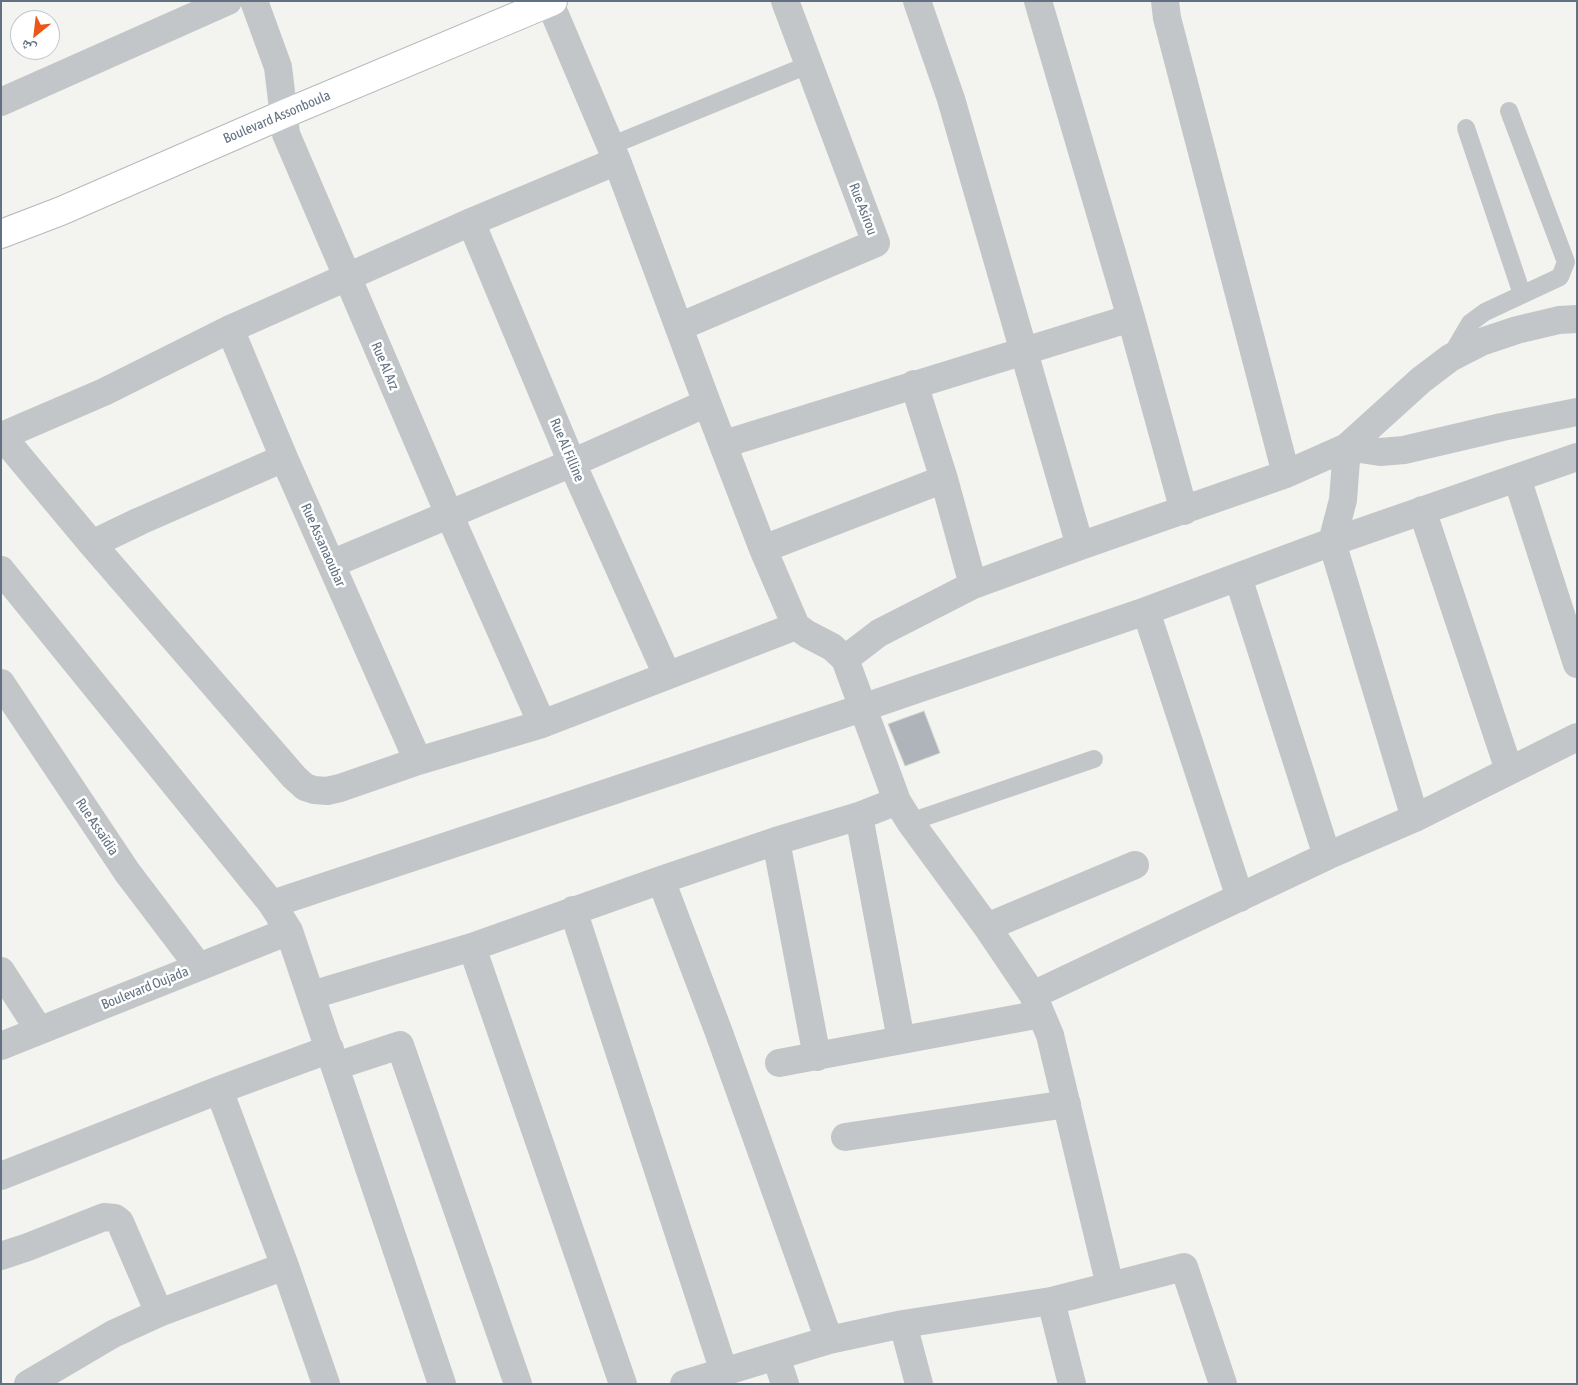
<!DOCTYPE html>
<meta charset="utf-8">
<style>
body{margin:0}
#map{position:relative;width:1578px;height:1385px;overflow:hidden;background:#f3f4ef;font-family:"Asap Condensed","Noto Naskh Arabic",sans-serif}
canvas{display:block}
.frame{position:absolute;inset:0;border:2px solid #617182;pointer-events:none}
.north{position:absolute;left:10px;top:10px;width:50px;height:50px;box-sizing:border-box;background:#fff;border:1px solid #c0c6cd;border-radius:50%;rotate:209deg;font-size:14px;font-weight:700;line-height:20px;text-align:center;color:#617182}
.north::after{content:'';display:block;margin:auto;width:18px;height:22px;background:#eb5718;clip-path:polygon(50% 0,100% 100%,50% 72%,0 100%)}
</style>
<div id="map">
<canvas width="1578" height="1385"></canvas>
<div class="frame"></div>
<div class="north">ش</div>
</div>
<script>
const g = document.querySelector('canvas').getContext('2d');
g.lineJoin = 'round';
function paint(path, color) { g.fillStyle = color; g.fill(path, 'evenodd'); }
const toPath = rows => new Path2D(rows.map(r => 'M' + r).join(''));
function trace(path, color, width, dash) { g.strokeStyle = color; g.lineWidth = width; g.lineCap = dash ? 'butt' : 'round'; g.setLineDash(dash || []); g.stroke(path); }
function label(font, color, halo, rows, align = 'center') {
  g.font = font + ' "Asap Condensed",sans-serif'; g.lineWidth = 5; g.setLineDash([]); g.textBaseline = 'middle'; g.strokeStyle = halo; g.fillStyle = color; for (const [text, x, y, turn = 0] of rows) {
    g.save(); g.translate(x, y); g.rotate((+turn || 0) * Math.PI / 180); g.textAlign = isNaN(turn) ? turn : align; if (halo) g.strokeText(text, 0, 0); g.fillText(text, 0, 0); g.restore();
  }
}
const building = toPath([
 [924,711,940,753,905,766,888,724,924,711]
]);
const lane = toPath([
 [1466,128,1522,294],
 [610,146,808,65],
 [1450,357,1470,323,1485,312,1560,277,1566,262,1509,111],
 [910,822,1094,759]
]);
const street = toPath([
 [254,1,278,67,286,134,449,514,542,724],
 [917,1,951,99,1080,546],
 [1038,1,1131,318,1184,511],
 [1165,1,1167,18,1286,474],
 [550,3,617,161,707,403,763,549,796,626,807,634,832,647,845,659,897,801,910,822,987,927,1033,995,1050,1035,1110,1286,1184,1267,1223,1384],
 [1,102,228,1],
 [471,222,572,463,667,675],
 [679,327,876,243,785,1],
 [230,329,284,458,418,761],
 [914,384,944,479,973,585],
 [1,435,92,544,294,777,305,787,314,790,327,791,340,788,418,761,542,724,796,626],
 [2,436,104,392,230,329,471,222,617,161],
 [724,444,1131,318],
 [1517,478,1577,664],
 [1422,510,1509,770],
 [92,544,140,521,284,458],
 [763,549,944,479],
 [331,564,572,463,707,403],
 [1,570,272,904,289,931,442,1384],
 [1238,577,1327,856],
 [1146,611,1240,898],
 [845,659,879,633,973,585,1080,546,1286,474,1347,447,1380,452,1404,450,1502,427,1577,412],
 [1,683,127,872,199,967],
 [859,816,901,1040],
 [1415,818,1332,542,1343,500,1347,447,1421,380,1450,358,1481,342,1517,330,1559,320,1577,319],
 [776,841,817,1057],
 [661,880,718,1030,829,1340],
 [272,904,862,708,1146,611,1332,542,1577,457],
 [573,910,724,1372],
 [987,927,1135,865],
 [472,947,623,1384],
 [1,971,39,1030],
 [312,995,472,947,661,880,776,841,859,816,897,801],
 [1033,995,1327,856,1415,818,1577,737],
 [1,1046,289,931],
 [779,1063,1041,1014],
 [336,1066,400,1045,518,1384],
 [219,1090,285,1266,326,1384],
 [845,1137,1067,1104],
 [1,1176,219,1090,330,1049],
 [1,1256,28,1247,104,1217,115,1218,120,1222,159,1313],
 [1051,1301,1072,1384],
 [903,1324,919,1384],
 [776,1357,785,1384],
 [28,1384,113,1334,159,1313,285,1266],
 [684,1384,829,1340,903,1324,1051,1301,1110,1286]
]);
const secondary = toPath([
 [1,234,61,211,284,114,553,1]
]);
const streetNames = [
 ["Boulevard Assonboula",277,117,-23],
 ["Rue Asirou",863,209,69],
 ["Rue Al Arz",385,366,67],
 ["Rue Al Filline",567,450,67],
 ["Rue Assanaoubar",323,545,66],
 ["Rue Assaïdia",97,827,56],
 ["Boulevard Oujada",145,988,-22]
];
paint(building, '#aeb4ba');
trace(building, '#d5d5d2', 1);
trace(secondary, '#b5b9be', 30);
trace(lane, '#c3c6c9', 18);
trace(street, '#c3c6c9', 28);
trace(secondary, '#fff', 28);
label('14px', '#617182', '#fff', streetNames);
</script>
